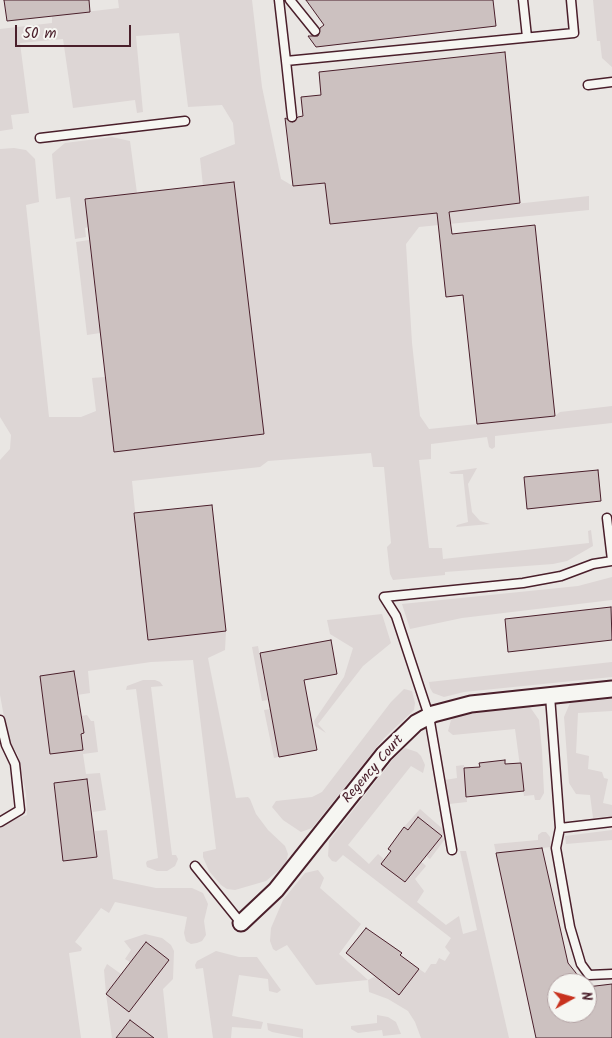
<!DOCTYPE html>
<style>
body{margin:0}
#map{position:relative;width:612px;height:1038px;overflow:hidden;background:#f6f6f2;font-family:Kalam,sans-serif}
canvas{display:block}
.north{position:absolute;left:547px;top:973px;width:50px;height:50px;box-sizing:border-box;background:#f6f6f2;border:1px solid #b1a0a2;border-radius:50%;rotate:83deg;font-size:14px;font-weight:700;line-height:20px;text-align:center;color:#4a1f2b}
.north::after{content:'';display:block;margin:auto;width:18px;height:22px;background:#c8321e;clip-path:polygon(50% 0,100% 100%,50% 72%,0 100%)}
.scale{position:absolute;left:15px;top:25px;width:116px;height:22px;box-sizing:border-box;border:2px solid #4a1f2b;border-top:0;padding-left:6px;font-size:15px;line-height:18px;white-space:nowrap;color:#4a1f2b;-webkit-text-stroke:4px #f6f6f2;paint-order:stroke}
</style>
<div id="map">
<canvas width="612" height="1038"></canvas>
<div class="north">N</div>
<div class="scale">50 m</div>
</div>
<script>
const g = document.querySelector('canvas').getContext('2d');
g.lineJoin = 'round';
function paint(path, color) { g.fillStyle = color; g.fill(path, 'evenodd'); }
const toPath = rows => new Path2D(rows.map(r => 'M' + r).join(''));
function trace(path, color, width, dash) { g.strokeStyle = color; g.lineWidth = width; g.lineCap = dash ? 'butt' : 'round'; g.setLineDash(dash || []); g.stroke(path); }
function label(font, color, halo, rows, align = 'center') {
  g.font = font + ' Kalam,sans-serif'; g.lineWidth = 5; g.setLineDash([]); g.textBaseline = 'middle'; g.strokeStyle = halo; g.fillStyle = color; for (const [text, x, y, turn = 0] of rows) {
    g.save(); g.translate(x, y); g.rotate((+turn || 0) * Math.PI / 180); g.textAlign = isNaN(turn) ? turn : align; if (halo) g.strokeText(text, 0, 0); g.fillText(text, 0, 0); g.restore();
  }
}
const built = toPath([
 [0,0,612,0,612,1038,70,1038,0,943],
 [557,983,587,983,587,1013,557,1013]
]);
const green = toPath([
 [118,0,252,0,262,87,281,179,293,186,325,183,330,224,589,196,589,210,419,227,406,244,412,343,420,416,429,429,555,416,560,412,612,406,612,423,495,436,495,447,492,449,489,447,487,437,431,444,431,459,419,460,429,548,442,548,443,559,589,543,588,531,591,530,593,546,567,561,553,564,445,572,445,575,393,580,390,574,387,547,391,543,384,467,373,467,371,453,268,461,260,467,132,481,148,640,226,631,225,650,208,658,236,798,248,797,250,799,256,814,268,830,285,846,288,854,286,864,266,881,235,890,227,889,221,885,209,871,203,857,203,852,216,849,193,660,151,662,88,671,90,693,77,695,74,671,40,676,50,754,83,750,81,716,87,715,91,721,94,721,98,752,83,754,86,774,100,773,106,810,93,812,87,779,54,783,63,861,97,857,95,831,107,830,113,879,156,888,192,888,203,893,208,904,204,921,206,935,202,941,197,943,191,944,186,941,184,933,187,917,115,902,109,913,101,908,75,942,82,948,81,951,69,953,81,1038,0,1038,0,824,27,815,26,794,18,755,8,739,0,695,0,460,10,449,11,435,0,417,0,149,14,148,26,150,35,159,39,202,26,205,49,417,81,417,96,411,92,378,105,377,114,452,264,434,234,182,203,186,200,158,235,144,233,123,222,105,188,107,179,33,136,36,143,112,137,113,135,100,73,108,63,39,20,43,29,113,11,115,13,129,0,131,0,29,52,23,52,16,119,8],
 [593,0,612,0,612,67,602,58,600,41,597,41],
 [112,137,130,141,137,193,85,199,88,227,85,228,86,237,75,239,70,197,56,199,52,154,65,143],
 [89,240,100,333,87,335,76,242],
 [477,468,468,484,472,512,480,521,490,524,456,527,457,525,468,522,463,474,451,474,449,472],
 [612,577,612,600,462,618,410,629,402,604,578,586],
 [382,614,391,643,363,666,318,724,326,733,315,726,314,721,344,677,353,648,330,634,327,620],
 [258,646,268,700,262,701,252,647],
 [612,662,612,677,464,692,444,697,433,693,430,688,429,682],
 [143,680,155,680,160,682,163,686,151,687,172,855,176,855,178,859,175,866,167,871,157,871,147,867,146,863,147,861,158,858,152,808,136,689,126,690,127,686],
 [404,689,412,691,415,703,414,710,384,738,312,828,301,832,283,820,272,807,276,801,312,797,322,792,391,702],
 [612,698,612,711,578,713,576,753,589,756,588,769,602,772,604,778,608,779,603,803,612,805,612,816,593,818,590,795,576,794,569,783,564,717,570,703],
 [530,707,539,720,542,750,544,793,540,800,535,800,534,795,524,796,515,729,453,735,448,731,451,720,457,715],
 [270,709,279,757,274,758,264,710],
 [405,748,417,752,421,756,425,765,423,773,411,766,348,845,369,864,378,854,385,860,382,864,405,882,421,862,424,864,426,866,415,879,424,891,417,902,446,925,459,916,463,934,477,930,460,851,466,851,509,1038,421,1038,415,1022,408,1011,388,999,369,992,368,980,316,985,287,945,276,951,273,949,270,941,271,928,283,900,305,873,318,870,324,878,320,888,361,924,339,954,368,980,376,976,419,969,425,973,431,964,436,964,439,958,445,961,450,953,445,947,451,938,343,855,336,862,332,861,328,856,329,841,394,758],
 [464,765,467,802,449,804,445,780,457,778,456,766],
 [420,809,445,831,442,836,445,839,430,859,426,856,441,837,418,818,408,830,404,827],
 [612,830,612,840,566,844,565,836],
 [542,832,546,832,550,837,551,847,496,853,494,844,538,840,538,835],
 [145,934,162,938,171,945,174,951,173,979,163,989,168,1038,154,1038,130,1020,116,1038,112,1038,106,994,104,970,107,964,121,974,106,994,129,1012,169,960,146,942,130,962,125,959,131,950,124,941],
 [216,951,239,957,257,957,281,990,277,993,269,991,268,979,239,975,232,1016,263,1022,261,1029,232,1027,231,1038,213,1038,203,968,196,969,195,965,197,961],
 [377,1015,388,1017,396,1022,401,1034,383,1036,382,1030,358,1033,351,1029,351,1026,377,1023],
 [267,1023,303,1029,303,1038,272,1032,268,1030]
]);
const building = toPath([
 [4,0,89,0,90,12,7,21,4,0],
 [306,0,493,0,496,26,316,47,308,36,318,36,320,28,324,25,306,0],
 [505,52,520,203,449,212,452,234,535,225,555,416,477,424,463,295,446,297,437,213,330,224,325,183,293,186,285,118,293,122,298,117,303,116,301,97,321,95,319,72,505,52],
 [234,182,264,434,114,452,85,199,234,182],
 [598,470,601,501,527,509,524,477,598,470],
 [212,505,226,631,148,640,134,513,212,505],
 [611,607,612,640,508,652,505,619,611,607],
 [331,640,337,674,304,680,317,750,279,757,260,653,331,640],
 [74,671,84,733,81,734,83,750,50,754,40,676,74,671],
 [505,760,505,764,521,763,524,791,466,797,464,768,480,767,479,763,505,760],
 [87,779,97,857,63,861,54,783,87,779],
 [418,817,442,836,405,882,381,864,391,851,388,849,404,827,408,830,418,817],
 [542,848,568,963,584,983,557,983,557,1013,587,1013,587,987,612,984,612,1038,536,1038,496,853,542,848],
 [366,928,402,953,400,955,419,969,399,995,346,953,366,928],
 [146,942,169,960,129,1012,106,994,146,942],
 [130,1020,154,1038,116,1038,130,1020]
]);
const lane = toPath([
 [279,0,286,61,574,33,571,0],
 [290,0,315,31],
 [523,0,527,37],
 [286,61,292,117],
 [588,85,612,82],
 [40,138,185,121],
 [607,518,612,560],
 [550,696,560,828,612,822],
 [0,720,6,745,15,764,20,810,0,822],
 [560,828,556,848,570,927,581,964,589,975,612,974],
 [452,850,429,716,396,616,384,597,523,583,561,576,593,564,612,561],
 [195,866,241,923]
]);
const street = toPath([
 [241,923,276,890,384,754,416,723,433,714,471,704,612,689]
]);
const streetNames = [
 ["Regency Court",374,770,-49]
];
paint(built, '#e9e6e3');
paint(green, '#ddd6d5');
paint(building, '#ccc1c0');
trace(building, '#4a1f2b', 1);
trace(lane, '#4a1f2b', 11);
trace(street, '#4a1f2b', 19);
trace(lane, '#f6f6f2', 8);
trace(street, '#f6f6f2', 15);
label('14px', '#4a1f2b', '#f6f6f2', streetNames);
</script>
